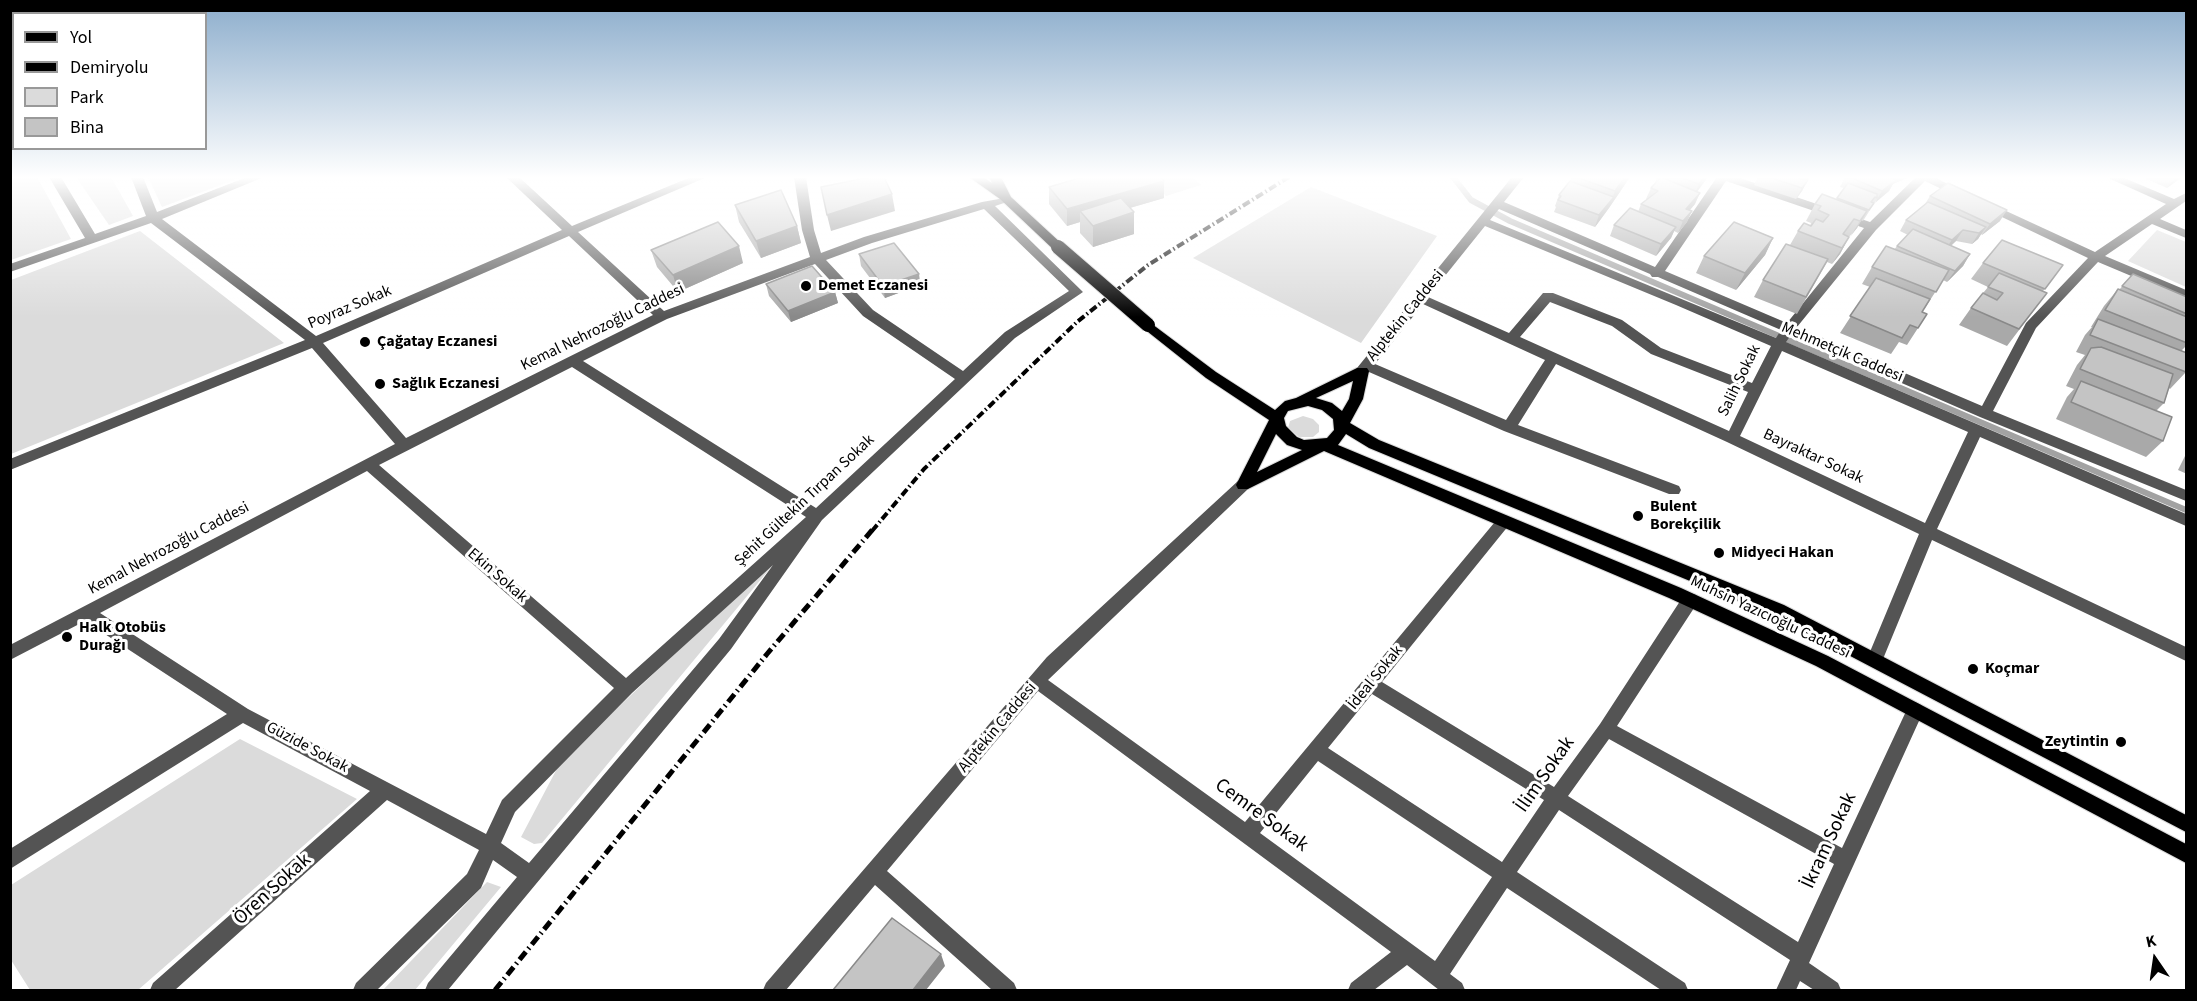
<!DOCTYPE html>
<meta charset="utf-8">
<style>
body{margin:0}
#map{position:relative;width:2197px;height:1001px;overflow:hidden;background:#fff;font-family:"Source Sans 3",sans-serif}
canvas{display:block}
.frame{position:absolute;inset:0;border:12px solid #000;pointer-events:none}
.legend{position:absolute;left:12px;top:12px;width:195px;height:138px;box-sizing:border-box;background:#fff;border:2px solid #999;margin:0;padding:8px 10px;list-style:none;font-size:18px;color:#000}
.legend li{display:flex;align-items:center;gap:12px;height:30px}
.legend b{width:30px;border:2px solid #999}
.north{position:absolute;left:2125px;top:929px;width:60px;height:60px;-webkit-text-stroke:4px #fff;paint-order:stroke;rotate:347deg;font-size:16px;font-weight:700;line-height:24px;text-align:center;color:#000}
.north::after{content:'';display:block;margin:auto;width:21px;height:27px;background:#000;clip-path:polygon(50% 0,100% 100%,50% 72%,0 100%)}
</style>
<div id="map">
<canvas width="2197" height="1001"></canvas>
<div class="frame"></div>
<ul class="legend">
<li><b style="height:8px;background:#000"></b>Yol</li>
<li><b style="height:8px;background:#000"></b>Demiryolu</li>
<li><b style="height:16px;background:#dbdbdb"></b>Park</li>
<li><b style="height:16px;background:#c4c4c4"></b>Bina</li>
</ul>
<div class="north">K</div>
</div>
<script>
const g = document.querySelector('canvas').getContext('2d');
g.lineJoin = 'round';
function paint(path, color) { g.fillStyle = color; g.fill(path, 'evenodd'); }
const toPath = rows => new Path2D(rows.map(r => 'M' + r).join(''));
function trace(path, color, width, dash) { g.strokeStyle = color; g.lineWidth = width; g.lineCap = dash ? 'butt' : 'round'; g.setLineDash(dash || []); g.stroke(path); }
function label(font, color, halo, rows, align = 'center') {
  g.font = font + ' "Source Sans 3",sans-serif'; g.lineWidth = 6; g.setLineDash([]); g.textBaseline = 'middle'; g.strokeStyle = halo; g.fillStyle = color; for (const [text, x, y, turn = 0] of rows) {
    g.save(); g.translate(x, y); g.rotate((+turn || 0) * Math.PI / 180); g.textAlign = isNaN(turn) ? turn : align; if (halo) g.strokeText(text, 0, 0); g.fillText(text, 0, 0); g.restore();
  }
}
const green = toPath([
 [11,177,37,177,71,239,11,260],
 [76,177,111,177,133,216,109,225],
 [148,177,242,177,162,207],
 [1148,177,1193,177,1201,185,1166,196],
 [1311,187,1437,236,1361,343,1193,258],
 [2157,230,2186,242,2186,287,2128,261],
 [140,231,284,343,11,454,11,280],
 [1303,416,1313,419,1319,425,1319,432,1313,437,1299,437,1288,428,1290,421],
 [787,548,542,843,534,844,521,837,561,761],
 [240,739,357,799,138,990,30,990,11,960,11,885],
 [487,882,501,887,415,990,383,990]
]);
const stream = toPath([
 [1453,177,1471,200,1510,221,2186,510]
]);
const minor = toPath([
 [49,177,61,177,95,234,146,216,131,177,143,177,157,212,247,177,264,177,162,219,316,336,562,230,506,177,519,177,572,226,691,177,707,177,578,232,664,311,810,257,802,230,794,177,806,177,814,230,821,253,864,237,982,202,1010,197,1010,201,995,206,1083,292,1015,338,822,520,731,649,448,990,425,990,428,983,517,877,493,860,481,888,377,990,353,990,356,983,467,874,479,850,387,800,175,990,150,990,153,983,370,791,243,723,10,869,10,849,227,714,85,621,10,660,10,645,395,444,312,348,10,470,10,459,305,340,151,223,10,272,10,264,85,238,49,177],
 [984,209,1069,291,1005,332,963,371,873,310,826,260,872,243,984,209],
 [569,236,653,315,406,438,323,343,569,236],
 [815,264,863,316,955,379,816,508,583,361,667,319,815,264],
 [572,367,806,517,626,678,379,465,572,367],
 [367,471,614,688,502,800,486,834,248,709,100,613,367,471],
 [773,565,719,639,529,863,501,843,515,812,632,693,773,565],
 [1512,177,1524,177,1504,202,1655,267,1717,177,1737,177,1870,222,1916,177,1934,177,1964,192,1964,196,1956,196,1925,181,1876,230,1797,327,1982,406,2026,323,2088,258,1983,208,1983,204,1991,204,2095,252,2166,204,2106,177,2122,177,2174,199,2186,193,2186,201,2160,219,2186,230,2186,238,2152,224,2105,256,2186,290,2186,299,2098,262,2036,328,1993,411,2186,490,2186,501,1980,417,1791,335,1786,342,2186,514,2186,526,1980,437,1937,529,2186,647,2186,661,1932,540,1883,659,1881,664,1875,666,1869,664,1867,659,1919,534,1727,442,1556,364,1518,425,1679,486,1681,490,1679,494,1669,494,1504,431,1369,372,1362,376,1357,374,1355,371,1357,368,1512,177],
 [1726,181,1864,228,1787,323,1665,271,1726,181],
 [1499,209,1650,274,1652,277,1658,277,1781,330,1776,338,1490,220,1499,209],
 [1485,226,1676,305,1771,346,1752,383,1661,348,1622,320,1553,293,1543,293,1509,333,1428,297,1485,226],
 [1550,302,1612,326,1651,354,1748,392,1729,431,1520,337,1550,302],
 [1423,304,1545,360,1506,420,1375,364,1423,304],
 [1782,351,1968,432,1925,523,1740,436,1782,351],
 [1243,479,1248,481,1250,485,1248,489,1048,680,1245,822,1499,517,1509,517,1512,521,1509,525,1382,682,1554,787,1600,724,1684,595,1690,593,1696,595,1698,600,1696,605,1617,726,1842,848,1909,705,1915,702,1921,705,1924,710,1809,963,1838,983,1841,990,1814,990,1800,981,1796,990,1776,990,1790,960,1559,810,1517,872,1685,983,1688,990,1661,990,1507,888,1450,974,1462,983,1465,990,1439,990,1407,965,1374,990,1348,990,1351,983,1391,952,1038,691,887,871,1014,983,1017,990,992,990,875,885,786,990,763,990,766,983,1047,657,1238,481,1243,479],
 [1372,694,1544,800,1502,862,1328,748,1372,694],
 [1609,739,1834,864,1798,942,1568,796,1609,739],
 [1318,761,1492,877,1435,961,1260,833,1318,761]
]);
const major = toPath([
 [969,177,983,177,992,183,989,177,1001,177,1011,197,1062,244,1062,250,1054,250,1000,199,969,177],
 [1148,321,1216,372,1275,410,1285,401,1296,398,1357,368,1367,368,1369,371,1363,399,1350,423,1379,440,1784,605,2186,815,2186,832,1772,615,1369,448,1346,434,1338,445,1681,588,1828,656,2186,844,2186,863,1816,666,1669,598,1324,451,1248,489,1238,489,1236,485,1269,420,1206,378,1143,328,1141,325,1143,322,1148,321],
 [1353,381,1349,399,1342,411,1332,403,1316,398,1353,381],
 [1308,406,1322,410,1333,419,1334,430,1327,438,1304,440,1297,437,1286,426,1284,418,1288,411,1308,406],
 [1276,434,1287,445,1302,450,1257,472,1276,434]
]);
const railFar1 = toPath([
 [872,531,924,469,1077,322,1148,265,1289,177]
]);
const rail = toPath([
 [495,990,767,654,873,529]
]);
const majorBridge = toPath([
 [1058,247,1148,325]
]);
const wall = toPath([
 [1572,177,1630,177,1611,205,1609,208,1595,227,1554,212,1556,207,1555,206,1559,195,1570,181],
 [1651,177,1708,177,1697,191,1695,204,1690,210,1687,222,1678,233,1674,231,1671,238,1656,256,1610,236,1614,225,1638,212,1641,204,1647,200,1646,199,1651,188,1657,179],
 [1758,177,1809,177,1802,191,1796,199,1754,185],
 [1845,177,1908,177,1907,178,1893,184,1889,191,1875,202,1863,221,1861,220,1857,228,1849,237,1840,254,1832,264,1827,262,1797,314,1754,297,1763,280,1790,245,1798,231,1810,226,1811,223,1806,221,1815,204,1836,200,1844,188,1840,187],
 [2142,177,2182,177,2167,188],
 [1164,181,1164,198,1130,208,1134,234,1093,247,1080,233,1080,222,1067,226,1049,204,1049,187],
 [1930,196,2000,221,1982,235,1981,234,1978,239,1972,244,1956,241,1951,246,1970,254,1963,266,1947,282,1943,280,1925,308,1924,308,1922,312,1918,328,1907,345,1899,342,1891,354,1840,333,1870,287,1862,284,1872,267,1894,250,1897,246,1908,235,1900,231,1906,220,1925,204],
 [735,205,797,226,801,243,761,258,739,222],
 [1773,238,1765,255,1736,290,1696,273,1704,256],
 [651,250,743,263,678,292,657,267],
 [859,254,919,274,920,285,885,298,861,266],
 [1983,263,2063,265,2043,291,2047,293,2007,346,1959,325,1971,308,1988,287,1971,279],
 [2133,274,2187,297,2187,345,2181,351,2186,372,2170,389,2169,388,2164,403,2156,411,2163,441,2146,457,2056,419,2067,397,2074,389,2066,386,2077,365,2085,355,2076,352,2085,335,2092,327,2091,327,2104,306,2118,289,2119,290],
 [766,284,835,292,838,303,791,322,769,296],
 [2187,452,2187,474,2178,470]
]);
const shadedWall = toPath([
 [1625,177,1630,177,1611,205,1609,208,1595,227,1599,215,1612,199,1615,191],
 [1704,177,1708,177,1694,196,1699,184],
 [1803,177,1809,177,1807,181,1800,179],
 [1895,177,1908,177,1907,178,1893,184,1889,191,1875,203,1882,191,1891,184],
 [2176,177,2182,177,2167,188],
 [1808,180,1802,191,1796,199,1802,188],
 [1164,181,1164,198,1088,220,1080,211,1080,222,1067,226,1067,209],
 [1700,193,1695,204,1681,220,1686,209],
 [892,194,895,211,831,231,827,215],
 [2007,210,2000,221,1982,235,1990,224],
 [1692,211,1687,222,1678,233,1683,221],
 [1867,211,1857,228,1850,237,1860,221],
 [1134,212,1134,234,1093,247,1093,226],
 [797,226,801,243,761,258,756,241],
 [1676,227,1671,238,1656,256,1661,244],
 [1986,227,1978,239,1972,244,1979,233],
 [1963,230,1956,241,1944,251,1952,240],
 [1849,237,1840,254,1832,264,1842,248],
 [1773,238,1765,255,1736,290,1745,273],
 [739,246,743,263,678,292,673,275],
 [1970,254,1963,266,1947,282,1955,271],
 [919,274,920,285,885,298,883,286],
 [835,292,838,303,791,322,788,311],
 [941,954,945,966,926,990,913,990]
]);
const building = toPath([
 [870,177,884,177,892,194,827,215,821,187,870,177],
 [1083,177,1161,177,1164,181,1067,209,1049,187,1083,177],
 [1576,177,1625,177,1615,191,1576,177],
 [1661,177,1700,193,1686,209,1692,211,1683,221,1641,204,1658,191,1651,188,1661,177],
 [1679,177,1704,177,1699,184,1679,177],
 [1769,177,1803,177,1800,179,1808,180,1802,188,1769,177],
 [1850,177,1889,177,1896,180,1882,191,1850,177],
 [1570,181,1614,197,1599,215,1558,200,1561,196,1559,195,1570,181],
 [1848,183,1877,194,1877,198,1875,197,1871,202,1874,203,1869,210,1837,198,1848,183],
 [1948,183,2007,210,1990,224,1930,196,1948,183],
 [781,190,797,226,756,241,735,205,781,190],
 [1822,194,1867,211,1860,221,1854,219,1843,234,1849,237,1842,248,1798,231,1804,223,1811,226,1816,219,1823,222,1829,215,1818,210,1821,206,1815,204,1822,194],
 [1121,198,1134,212,1093,226,1080,211,1121,198],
 [1928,202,1986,227,1979,233,1963,230,1952,240,1906,220,1928,202],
 [1630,208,1676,227,1661,244,1614,225,1630,208],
 [718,222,739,246,673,275,651,250,718,222],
 [1734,222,1773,238,1745,273,1704,256,1734,222],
 [1913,229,1970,254,1955,271,1897,246,1913,229],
 [2002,240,2063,265,2045,289,1983,263,2002,240],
 [894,243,919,274,883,286,859,254,894,243],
 [1786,244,1828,259,1806,297,1763,280,1786,244],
 [1886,246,1949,270,1936,292,1872,267,1886,246],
 [812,266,835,292,788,311,766,284,812,266],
 [1999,273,2047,293,2019,329,1971,308,1983,293,1997,300,2003,293,1988,287,1999,273],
 [2133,274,2187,297,2187,314,2122,286,2133,274],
 [1876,278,1930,299,1922,312,1927,314,1918,328,1910,325,1902,338,1850,316,1876,278],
 [2118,289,2187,317,2187,343,2105,310,2118,289],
 [2098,319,2187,353,2186,372,2090,335,2098,319],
 [2101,347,2173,374,2164,403,2080,369,2091,348,2101,347],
 [2081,381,2172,417,2163,441,2071,402,2081,381],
 [892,918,941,954,913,990,833,990,892,918]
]);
const markers = [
 [806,286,6,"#000"],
 [365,342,6,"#000"],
 [380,384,6,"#000"],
 [1638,516,6,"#000"],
 [1719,553,6,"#000"],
 [67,637,6,"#000"],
 [1973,669,6,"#000"],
 [2121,742,6,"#000"]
];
const poiNames = [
 ["Demet Eczanesi",818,286],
 ["Çağatay Eczanesi",377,342],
 ["Sağlık Eczanesi",392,384],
 ["Bulent",1650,507],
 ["Borekçilik",1650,525],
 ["Midyeci Hakan",1731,553],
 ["Halk Otobüs",79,628],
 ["Durağı",79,646],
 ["Koçmar",1985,669],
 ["Zeytintin",2109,742,"right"]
];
const streetNames = [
 ["Poyraz Sokak",350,308,-23],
 ["Alptekin Caddesi",1406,316,-51],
 ["Kemal Nehrozoğlu Caddesi",603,328,-26],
 ["Mehmetçik Caddesi",1842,353,23],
 ["Salih Sokak",1740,381,-64],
 ["Bayraktar Sokak",1813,457,25],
 ["Şehit Gültekin Tırpan Sokak",805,501,-43],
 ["Kemal Nehrozoğlu Caddesi",169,549,-28],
 ["Ekin Sokak",497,576,41],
 ["Muhsin Yazıcıoğlu Caddesi",1770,618,25],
 ["İdeal Sokak",1376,678,-51],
 ["Alptekin Caddesi",998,728,-50],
 ["Güzide Sokak",307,748,28]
];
const nearStreetnames = [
 ["İlim Sokak",1546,775,-55],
 ["Cemre Sokak",1261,816,36],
 ["İkram Sokak",1830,841,-65],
 ["Ören Sokak",273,890,-42]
];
paint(green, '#dbdbdb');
trace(stream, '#a2a2a2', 6);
trace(major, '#dbdbdb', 2);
paint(minor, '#545454');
paint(major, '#000');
trace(railFar1, '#000', 4, [8, 3, 1.5, 3]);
trace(rail, '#000', 5, [10, 4, 1.5, 4]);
trace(majorBridge, '#dbdbdb', 16, []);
trace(majorBridge, '#000', 14);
paint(wall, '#a9a9a9');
paint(shadedWall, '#898989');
paint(building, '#c4c4c4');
trace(building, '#898989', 1.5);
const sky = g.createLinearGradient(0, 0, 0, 317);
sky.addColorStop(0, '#8cadcc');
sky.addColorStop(0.56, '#fff');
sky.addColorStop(1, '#ffffff00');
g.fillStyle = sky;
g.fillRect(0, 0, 2197, 317);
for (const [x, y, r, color] of markers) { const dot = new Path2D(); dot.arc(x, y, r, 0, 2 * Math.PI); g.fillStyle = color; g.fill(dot); trace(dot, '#fff', 2); }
label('bold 16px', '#000', '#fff', poiNames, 'left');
label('16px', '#000', '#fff', streetNames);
label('20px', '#000', '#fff', nearStreetnames);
</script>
